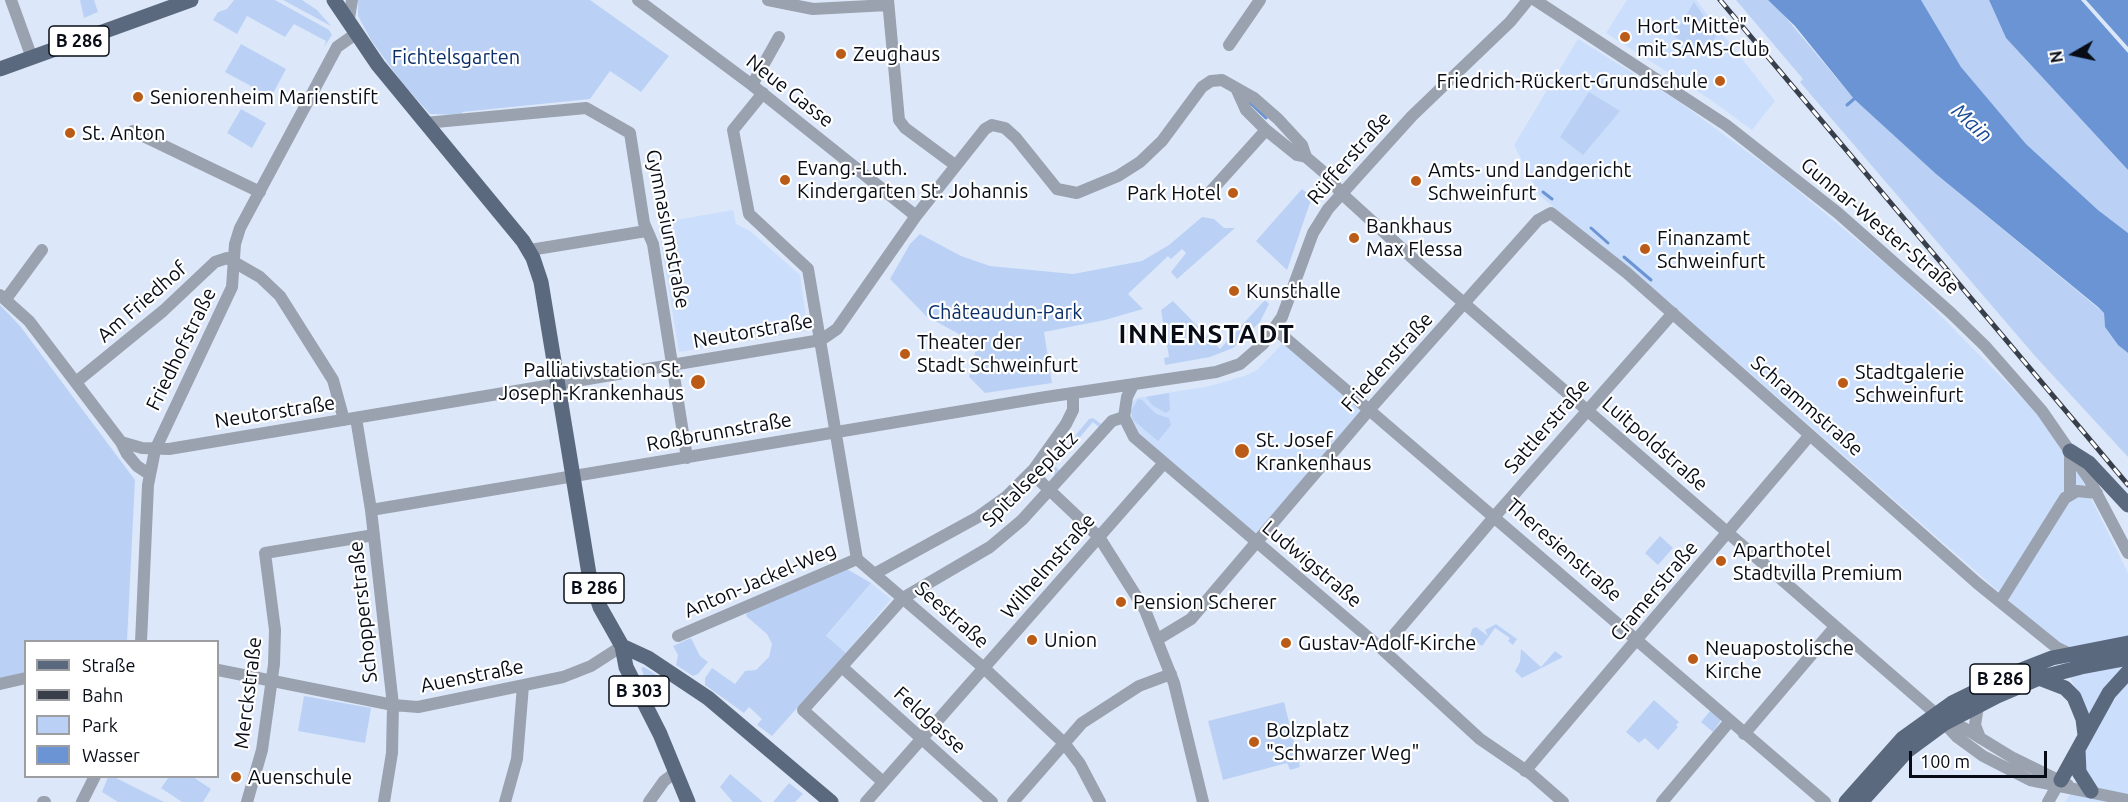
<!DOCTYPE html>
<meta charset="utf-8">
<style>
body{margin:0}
#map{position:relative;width:2128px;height:802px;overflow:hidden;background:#dce8fa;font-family:Ubuntu,sans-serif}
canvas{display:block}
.legend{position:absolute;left:24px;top:640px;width:195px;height:138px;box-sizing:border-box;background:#fff;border:2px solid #9c9ea2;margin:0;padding:8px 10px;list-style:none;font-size:18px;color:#070c16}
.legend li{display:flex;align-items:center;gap:12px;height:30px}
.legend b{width:30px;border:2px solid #9c9ea2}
.north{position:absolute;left:2044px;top:24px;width:60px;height:60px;-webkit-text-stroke:4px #fff;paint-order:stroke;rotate:261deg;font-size:16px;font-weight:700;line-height:24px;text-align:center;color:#070c16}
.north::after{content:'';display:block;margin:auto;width:21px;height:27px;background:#070c16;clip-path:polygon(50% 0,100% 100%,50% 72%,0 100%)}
.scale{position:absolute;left:1909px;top:751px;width:138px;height:27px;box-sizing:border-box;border:3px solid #070c16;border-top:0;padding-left:8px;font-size:18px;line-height:21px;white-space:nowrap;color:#070c16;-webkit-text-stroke:4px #fff;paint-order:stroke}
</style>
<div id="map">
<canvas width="2128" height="802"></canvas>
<ul class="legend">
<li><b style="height:8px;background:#5b697f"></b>Straße</li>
<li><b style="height:8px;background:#383e4a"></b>Bahn</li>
<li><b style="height:16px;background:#bad1f5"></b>Park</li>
<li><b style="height:16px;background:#6b94d4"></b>Wasser</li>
</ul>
<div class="north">N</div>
<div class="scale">100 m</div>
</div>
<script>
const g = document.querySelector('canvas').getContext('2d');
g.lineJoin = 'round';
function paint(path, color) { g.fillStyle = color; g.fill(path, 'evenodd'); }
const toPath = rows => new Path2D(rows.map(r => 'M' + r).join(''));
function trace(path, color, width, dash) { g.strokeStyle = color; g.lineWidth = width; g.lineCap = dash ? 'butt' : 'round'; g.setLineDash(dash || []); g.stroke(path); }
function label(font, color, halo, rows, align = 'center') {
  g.font = font + ' Ubuntu,sans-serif'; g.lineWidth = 4.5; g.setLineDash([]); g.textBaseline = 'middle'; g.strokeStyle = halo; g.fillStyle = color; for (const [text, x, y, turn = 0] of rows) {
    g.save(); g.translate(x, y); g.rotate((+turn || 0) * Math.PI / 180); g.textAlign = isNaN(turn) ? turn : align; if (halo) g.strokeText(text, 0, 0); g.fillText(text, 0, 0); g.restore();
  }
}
const built = toPath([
 [1627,0,1696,0,1775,101,1752,130,1708,98,1606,33],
 [1578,39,1678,101,1779,175,1905,280,2041,417,2079,474,2128,573,2128,802,2065,802,2073,790,2083,753,2085,710,2053,639,1671,304,1539,195,1514,145],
 [733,210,736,224,750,231,800,275,808,331,679,352,658,223],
 [1284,342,1366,410,1254,535,1130,426,1127,406,1137,398,1210,386,1247,375,1257,370],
 [871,583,891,599,846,653,826,637]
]);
const green = toPath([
 [80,0,94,0,98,12,84,18],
 [234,0,275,0,329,30,332,35,324,47,326,41,294,24,285,37,247,16,237,34,213,20,218,12,227,9],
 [283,0,302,0,317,10,331,26],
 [358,0,590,0,669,56,641,92,610,71,590,99,462,112,462,115,430,114,403,84,371,40,358,16],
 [1736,0,1768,0,1777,7,1854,99,1936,174,2104,313,2105,327,2118,345,2128,353,2128,457,2035,356,1800,82,1803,79],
 [1921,0,1989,0,2006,38,2128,170,2128,233,2098,210,2026,144,1961,67],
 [1694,2,1717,35,1703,55,1674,36],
 [241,44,286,69,271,97,225,72],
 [1589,92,1620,111,1583,155,1560,137],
 [241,109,266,123,252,148,227,133],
 [1302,189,1312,197,1287,270,1256,241],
 [1202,217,1214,219,1224,228,1235,228,1177,279,1171,272,1186,253,1182,249,1171,259,1168,256,1128,294,1143,309,1105,320,1044,332,1052,383,985,393,969,377,977,344,926,316,890,279,910,244,920,234,961,256,990,266,1073,274,1142,261,1169,245],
 [1265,300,1269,304,1260,322,1233,348,1210,357,1165,365,1164,358,1169,357,1161,310,1173,301,1220,349],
 [0,305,20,326,135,480,127,641,26,642,25,675,0,680],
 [1169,393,1170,410,1166,413,1152,405,1146,397],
 [1138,399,1142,400,1156,414,1169,418,1171,425,1158,441,1133,420,1131,411],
 [1093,418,1101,424,1099,427,1093,422,1055,466,1060,471,1056,476,1050,470,1051,465,1089,419],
 [1660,536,1673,548,1658,565,1645,553],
 [847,569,871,583,826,636,846,653,772,736,757,725,762,719,749,707,744,713,705,685,705,678,712,668,735,684,745,671,756,670,769,657,772,644,767,634,746,616,747,612],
 [1496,624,1517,639,1513,645,1508,641,1510,638,1495,628,1482,646,1470,637,1472,629,1476,627,1488,636,1485,630],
 [691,638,700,656,708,662,698,674,693,676,676,665,678,655,673,646],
 [1521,649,1541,667,1555,651,1563,657,1522,678,1515,671,1520,662],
 [644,667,664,680,650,692,641,668],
 [304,696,371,708,365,743,298,731],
 [1654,700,1679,722,1676,725,1678,727,1658,750,1645,738,1639,743,1626,732],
 [1284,702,1300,767,1290,770,1287,763,1223,780,1208,721],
 [1710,711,1721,720,1713,732,1701,722],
 [730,774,763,802,733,802,720,787],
 [108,777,114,777,164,802,118,802,102,792],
 [193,777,211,789,203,802,182,802,161,788,169,777],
 [789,783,803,794,795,802,773,802]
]);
const water = toPath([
 [1768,0,1921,0,1961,67,2026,144,2098,210,2128,233,2128,353,2118,345,2105,327,2104,313,2098,307,1936,174,1854,99,1795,26],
 [1989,0,2081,0,2128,53,2128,170,2006,38],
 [2086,0,2128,0,2128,47]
]);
const stream = toPath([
 [1250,103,1266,118],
 [1847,105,1854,99],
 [1543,192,1552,199],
 [1591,228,1608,243],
 [1624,257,1651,280]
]);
const minor = toPath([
 [11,0,32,58],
 [638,0,752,85,916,216],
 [768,0,813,9,888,5],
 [888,0,899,120,905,128,955,165],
 [1535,0,1726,125,1838,213,1951,313,1985,346,2042,411,2089,479,2128,553],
 [349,18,352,0],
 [1229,45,1260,0],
 [752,85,779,37],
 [1237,90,1246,110,1266,130,1297,155,1306,157,1327,175,1341,193,1419,264,1935,713,1957,737,1983,756,2030,780,2128,800],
 [763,93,733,130,749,214,808,269,857,559,985,669,1064,743,1080,764,1100,802],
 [425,123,586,108,630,133,644,223,653,244,687,458],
 [133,131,260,192],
 [1211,191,1266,130],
 [530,250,646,231],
 [0,295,29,321,121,442,127,454,137,466,149,474],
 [6,299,42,250],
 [1275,329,1825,802],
 [76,382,163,311,215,262,227,258,260,277,280,296,333,380,344,420],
 [1133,385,1127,397,1124,417,1134,437,1382,649,1480,739,1531,774,1563,802],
 [356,418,371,510,393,705,392,753,384,802],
 [121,442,142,448,169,449,821,340,837,329,916,216,985,129,992,125,1005,128,1016,138,1057,189,1077,193,1118,176,1140,162,1162,141,1202,87,1211,81,1222,80,1254,98,1278,119,1302,145,1306,157],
 [2070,451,2070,494],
 [1034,469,1041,482,1099,537,1145,610,1174,683,1203,802],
 [371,510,1046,397,1216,372,1240,364,1263,344,1282,317,1313,233,1328,209,1412,116,1510,22,1528,0],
 [876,573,978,517,1006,497,1034,469,1066,424,1073,410,1073,393],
 [2001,600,2065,498,2077,491,2097,493],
 [678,636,857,559],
 [1158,639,1191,619,1369,410,1538,220,1551,213,1627,273,1977,583,2056,647,2070,654],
 [141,642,148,485,155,450,232,287,235,244,240,228,337,47,357,33],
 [1382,649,1495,516,1673,313],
 [842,667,992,802],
 [218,670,393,705,418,707,563,677,591,666,622,646],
 [0,684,26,678],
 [1978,706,1975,725,1980,738],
 [1945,723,1964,728,2013,758,2068,785],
 [1744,734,1835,627],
 [1525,771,1810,435],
 [883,782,803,710,903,598,990,547,1022,520,1112,421,1124,417],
 [43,802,45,802],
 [82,802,95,776],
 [247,802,262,750,274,664,275,630,265,553,374,535],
 [505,802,517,759,523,686],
 [649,802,664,781,676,772],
 [866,802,1164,463],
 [1013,802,1082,723,1139,686,1171,674],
 [1662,802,1730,721],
 [2048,802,2060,781]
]);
const major = toPath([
 [334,0,378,65,523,241,533,258,541,282,589,574,600,607,622,646,626,667,660,734,688,802],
 [0,69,191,0],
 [2070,451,2089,463,2128,505],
 [622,646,648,658,708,698,831,802],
 [2039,678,2065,688,2074,697,2083,719,2085,735],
 [2078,750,2079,772,2091,791],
 [2061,780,2109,693,2128,672],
 [1846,802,1903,738,1952,703,2011,674,2052,658,2128,643],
 [1861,802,1907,751,1945,723,1997,696,2039,678,2081,667,2128,658]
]);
const rail = toPath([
 [1720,0,2128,485]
]);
const markers = [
 [1625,37,6,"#bb5b18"],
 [841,54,6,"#bb5b18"],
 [1720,81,6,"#bb5b18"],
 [138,97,6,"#bb5b18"],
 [70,133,6,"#bb5b18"],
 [785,180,6,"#bb5b18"],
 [1416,181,6,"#bb5b18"],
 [1233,193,6,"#bb5b18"],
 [1354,238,6,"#bb5b18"],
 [1645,249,6,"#bb5b18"],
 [1234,291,6,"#bb5b18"],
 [905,354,6,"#bb5b18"],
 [698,382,8,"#bb5b18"],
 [1843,383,6,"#bb5b18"],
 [1242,451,8,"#bb5b18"],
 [1721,561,6,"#bb5b18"],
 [1121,602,6,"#bb5b18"],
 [1032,640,6,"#bb5b18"],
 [1286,643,6,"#bb5b18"],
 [1693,659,6,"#bb5b18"],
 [1254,742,6,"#bb5b18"],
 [236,777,6,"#bb5b18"]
];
const shields = [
 [79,41,60],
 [594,588,60],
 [2000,679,60],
 [639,691,60]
];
const shieldNames = [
 ["B 286",79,41],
 ["B 286",594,588],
 ["B 286",2000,679],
 ["B 303",639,691]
];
const poiNames = [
 ["Hort \"Mitte\"",1637,26],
 ["mit SAMS-Club",1637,49],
 ["Zeughaus",853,54],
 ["Friedrich-Rückert-Grundschule",1708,81,"right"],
 ["Seniorenheim Marienstift",150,97],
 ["St. Anton",82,133],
 ["Evang.-Luth.",797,168],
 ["Kindergarten St. Johannis",797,191],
 ["Amts- und Landgericht",1428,170],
 ["Schweinfurt",1428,193],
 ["Park Hotel",1221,193,"right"],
 ["Bankhaus",1366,226],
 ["Max Flessa",1366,249],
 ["Finanzamt",1657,238],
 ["Schweinfurt",1657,261],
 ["Kunsthalle",1246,291],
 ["Theater der",917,342],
 ["Stadt Schweinfurt",917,365],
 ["Palliativstation St.",684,370,"right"],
 ["Joseph-Krankenhaus",684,393,"right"],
 ["Stadtgalerie",1855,372],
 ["Schweinfurt",1855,395],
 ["St. Josef",1256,440],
 ["Krankenhaus",1256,463],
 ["Aparthotel",1733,550],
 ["Stadtvilla Premium",1733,573],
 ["Pension Scherer",1133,602],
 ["Union",1044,640],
 ["Gustav-Adolf-Kirche",1298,643],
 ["Neuapostolische",1705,648],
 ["Kirche",1705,671],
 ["Bolzplatz",1266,730],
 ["\"Schwarzer Weg\"",1266,753],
 ["Auenschule",248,777]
];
const parkNames = [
 ["Fichtelsgarten",456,57],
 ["Châteaudun-Park",1005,312]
];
const streetNames = [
 ["Neue Gasse",790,91,38],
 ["Rüfferstraße",1349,158,-49],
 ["Gunnar-Wester-Straße",1880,226,40],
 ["Gymnasiumstraße",668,229,79],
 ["Am Friedhof",142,302,-41],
 ["Neutorstraße",753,331,-10],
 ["Friedhofstraße",181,349,-64],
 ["Friedenstraße",1387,362,-48],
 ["Schrammstraße",1807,406,41],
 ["Neutorstraße",275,412,-9],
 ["Sattlerstraße",1547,426,-49],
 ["Roßbrunnstraße",719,432,-10],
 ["Luitpoldstraße",1655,444,41],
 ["Spitalseeplatz",1030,479,-45],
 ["Theresienstraße",1564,550,41],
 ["Ludwigstraße",1312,564,40],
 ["Wilhelmstraße",1048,566,-49],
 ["Anton-Jackel-Weg",760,580,-23],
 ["Cramerstraße",1654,591,-50],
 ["Schopperstraße",363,612,-96],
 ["Seestraße",952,615,41],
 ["Auenstraße",472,676,-11],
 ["Merckstraße",248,693,-83],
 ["Feldgasse",930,720,42]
];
const waterNames = [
 ["Main",1972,123,42]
];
const districtNames = [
 ["INNENSTADT",1207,334]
];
paint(built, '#cbdefb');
paint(green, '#bad1f5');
paint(water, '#6b94d4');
trace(stream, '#6b94d4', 3);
trace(minor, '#9aa2af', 12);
trace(major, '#5b697f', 15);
trace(rail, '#383e4a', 5);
trace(rail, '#fff', 3, [9]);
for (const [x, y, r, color] of markers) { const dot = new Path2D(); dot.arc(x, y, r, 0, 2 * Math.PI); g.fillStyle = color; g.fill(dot); trace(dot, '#fff', 2); }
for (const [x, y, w] of shields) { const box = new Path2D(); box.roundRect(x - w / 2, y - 15, w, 30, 4.5); g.fillStyle = '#fff'; g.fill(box); trace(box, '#070c16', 1.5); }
label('bold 18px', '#070c16', null, shieldNames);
label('20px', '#070c16', '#fff', poiNames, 'left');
label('20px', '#092f68', '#fff', parkNames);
label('20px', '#070c16', '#fff', streetNames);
label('italic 21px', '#184995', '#fff', waterNames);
g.letterSpacing = '1.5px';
label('bold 26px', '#070c16', '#fff', districtNames);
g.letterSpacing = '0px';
</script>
